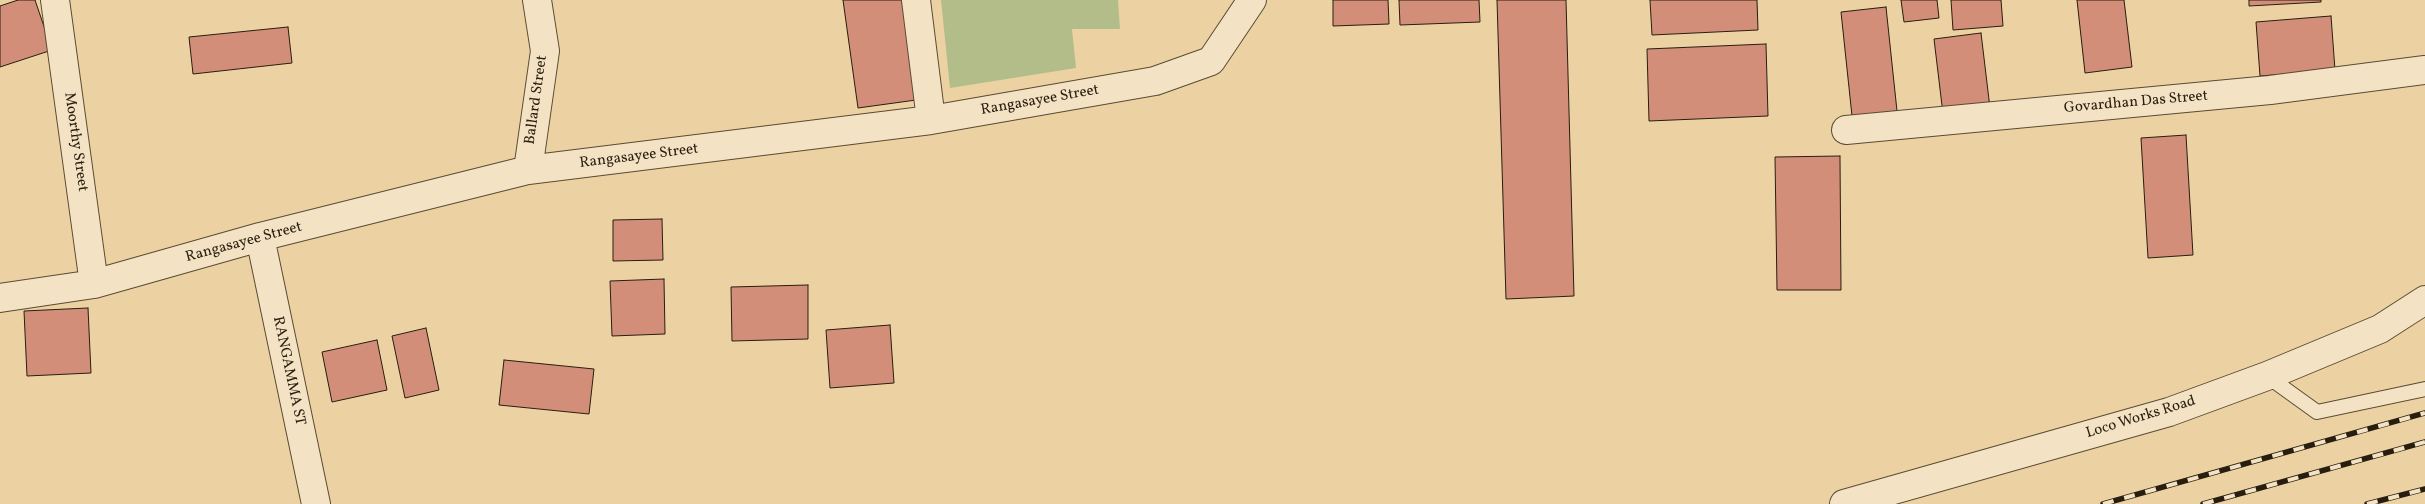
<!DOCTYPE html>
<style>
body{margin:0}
canvas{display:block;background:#ecd2a2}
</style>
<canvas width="2425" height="504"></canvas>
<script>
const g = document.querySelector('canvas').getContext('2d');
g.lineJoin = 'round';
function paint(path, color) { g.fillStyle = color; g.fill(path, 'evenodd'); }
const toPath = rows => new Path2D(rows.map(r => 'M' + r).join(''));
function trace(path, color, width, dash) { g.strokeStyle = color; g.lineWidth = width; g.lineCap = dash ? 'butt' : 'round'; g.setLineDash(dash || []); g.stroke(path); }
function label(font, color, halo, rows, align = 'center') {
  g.font = font + ' Vollkorn,serif'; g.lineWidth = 4; g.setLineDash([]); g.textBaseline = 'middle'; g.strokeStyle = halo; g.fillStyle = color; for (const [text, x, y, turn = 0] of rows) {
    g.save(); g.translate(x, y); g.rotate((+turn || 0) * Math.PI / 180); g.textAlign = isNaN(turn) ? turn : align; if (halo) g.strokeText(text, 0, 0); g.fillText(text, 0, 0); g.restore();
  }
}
const green = toPath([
 [941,0,1118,0,1120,29,1072,29,1076,68,950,88]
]);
const building = toPath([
 [18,0,35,0,52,50,0,67,0,6,18,0],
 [843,0,902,0,916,100,858,108,843,0],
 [1333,0,1388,0,1389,24,1333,26,1333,0],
 [1399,0,1479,0,1480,22,1400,25,1399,0],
 [1497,0,1566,0,1574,296,1506,299,1497,0],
 [1650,0,1757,0,1758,30,1652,35,1650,0],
 [1901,0,1937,0,1939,18,1904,22,1901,0],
 [1951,0,2001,0,2003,26,1953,30,1951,0],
 [2077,0,2124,0,2132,67,2085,73,2077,0],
 [2249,0,2321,0,2321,2,2249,6,2249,0],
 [1886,7,1897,111,1852,116,1841,12,1886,7],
 [2331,16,2335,70,2260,76,2256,22,2331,16],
 [288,27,292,63,193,74,189,37,288,27],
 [1981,33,1990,108,1943,114,1934,39,1981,33],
 [1766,44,1768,116,1649,121,1647,49,1766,44],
 [2186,135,2193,255,2148,258,2141,138,2186,135],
 [1840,156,1841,290,1777,290,1775,157,1840,156],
 [662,219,663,260,613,261,613,220,662,219],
 [664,279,665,334,612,336,610,281,664,279],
 [808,285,808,339,732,341,731,287,808,285],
 [88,308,91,373,27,376,24,311,88,308],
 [890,325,894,383,830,388,826,330,890,325],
 [426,328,439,390,405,398,392,336,426,328],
 [377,340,387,390,332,402,322,352,377,340],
 [504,360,594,369,589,414,499,405,504,360]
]);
const service = toPath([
 [2267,376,2317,412,2425,389]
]);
const minor = toPath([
 [55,0,94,284],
 [916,0,931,120],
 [1846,130,2270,90,2425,70],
 [528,170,545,51,537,0],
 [260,237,316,504],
 [0,298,94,284,260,237,528,170,931,120,1155,81,1211,61,1252,0]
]);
const tertiary = toPath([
 [1844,504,2169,412,2267,376,2380,329,2425,300]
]);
const rail = toPath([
 [2103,504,2425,413],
 [2203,504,2425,442],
 [2367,504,2425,489]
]);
const streetNames = [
 ["Ballard Street",537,100,-82],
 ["Rangasayee Street",1040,101,-10],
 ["Govardhan Das Street",2136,103,-5],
 ["Moorthy Street",75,142,82],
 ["Rangasayee Street",639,157,-7],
 ["Rangasayee Street",244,243,-15],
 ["RANGAMMA ST",288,371,78],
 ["Loco Works Road",2141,418,-17]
];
paint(green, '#b3bd89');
paint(building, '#d28e78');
trace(building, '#281e10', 1);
trace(service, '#594b34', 16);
trace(minor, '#594b34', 30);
trace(tertiary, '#594b34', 30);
trace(service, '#f3e2c3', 14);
trace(minor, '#f3e2c3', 28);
trace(tertiary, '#f3e2c3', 28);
trace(rail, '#281e10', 5.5);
trace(rail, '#f3e2c3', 4, [11]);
label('15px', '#281e10', '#f3e2c3', streetNames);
</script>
